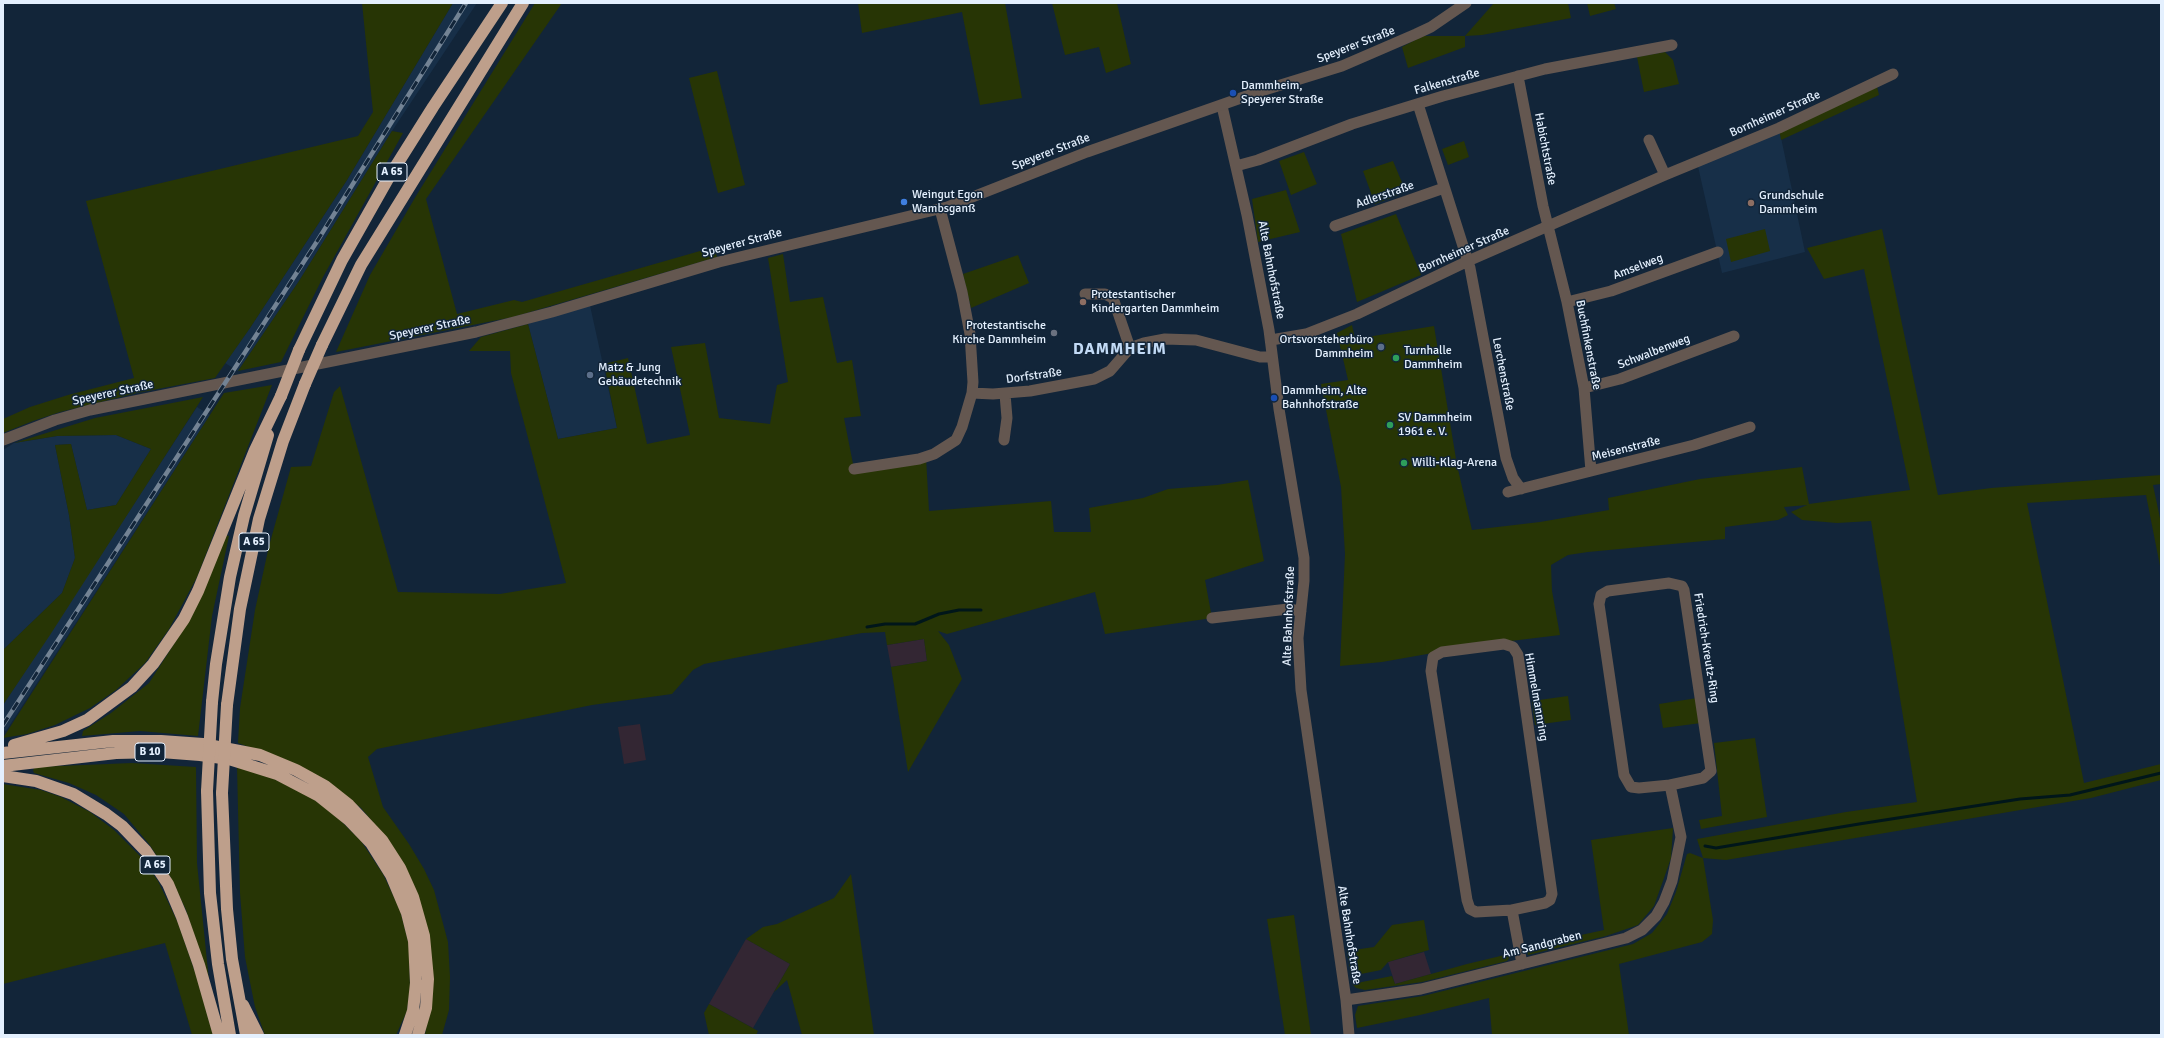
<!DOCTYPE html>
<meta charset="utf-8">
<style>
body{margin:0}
#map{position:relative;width:2164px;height:1038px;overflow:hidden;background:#122539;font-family:Signika,sans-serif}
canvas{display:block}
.frame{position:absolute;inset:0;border:4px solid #e4f0fe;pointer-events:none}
</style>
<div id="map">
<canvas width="2164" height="1038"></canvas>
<div class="frame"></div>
</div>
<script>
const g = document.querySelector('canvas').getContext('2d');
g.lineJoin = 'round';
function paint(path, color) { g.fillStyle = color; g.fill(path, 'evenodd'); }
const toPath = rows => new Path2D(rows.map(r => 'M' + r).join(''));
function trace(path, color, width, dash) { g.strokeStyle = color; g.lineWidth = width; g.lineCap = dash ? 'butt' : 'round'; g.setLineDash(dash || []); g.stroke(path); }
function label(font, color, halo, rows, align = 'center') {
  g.font = font + ' Signika,sans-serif'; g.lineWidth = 3; g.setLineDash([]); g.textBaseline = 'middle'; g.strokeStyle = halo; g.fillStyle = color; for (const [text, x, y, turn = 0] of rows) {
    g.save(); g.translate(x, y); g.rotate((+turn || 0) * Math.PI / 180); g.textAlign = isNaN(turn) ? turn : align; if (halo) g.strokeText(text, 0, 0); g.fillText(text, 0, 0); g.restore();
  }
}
const built = toPath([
 [453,3,477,3,392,131,299,281,238,371,225,363,250,328,347,180],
 [1779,128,1805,252,1722,273,1697,162],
 [589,301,617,428,558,439,528,324],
 [197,407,210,415,6,731,3,730,3,705],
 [116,435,151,449,116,505,87,510,71,444,55,445,69,515,75,558,62,593,3,650,3,450,14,443,57,436]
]);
const industrial = toPath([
 [924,639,927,661,891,667,887,645],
 [640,724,646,760,624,764,618,727],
 [746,939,790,964,753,1028,709,1004],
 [1424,952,1431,974,1395,984,1388,962]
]);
const green = toPath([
 [362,3,453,3,347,180,250,328,215,378,137,393,60,412,33,421,3,433,3,419,30,407,68,395,134,378,86,201,358,136,373,112],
 [535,3,562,3,426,199,457,314,514,300,522,302,714,247,717,257,513,317,336,352,370,275,416,196],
 [858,3,890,3,892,17,890,3,1005,3,1022,98,980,105,962,12,862,33],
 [1052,3,1117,3,1131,64,1106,73,1099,47,1065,55],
 [1494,3,1568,3,1571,18,1482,35,1465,36,1465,47,1408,68,1402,47,1423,36,1465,36],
 [1587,3,1614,3,1616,9,1590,16],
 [1665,52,1673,60,1679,84,1644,92,1637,57],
 [717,71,745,185,718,193,689,78],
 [1876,82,1879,95,1781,140,1779,128],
 [392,131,403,133,323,277,281,362,238,371,299,281],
 [1464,141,1469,157,1448,165,1442,149],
 [1304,152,1317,184,1291,195,1279,161],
 [1393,161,1406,192,1375,204,1363,171],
 [1286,190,1300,232,1258,242,1252,199],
 [1396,214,1421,275,1357,302,1341,234],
 [1765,229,1770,251,1731,262,1726,239],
 [1882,229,1938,495,1991,488,2161,475,2161,484,2153,485,2161,523,2161,571,2146,495,2027,503,2084,783,2161,764,2161,780,2091,798,1726,860,1703,858,1713,920,1712,934,1702,942,1619,964,1629,1035,1492,1035,1489,998,1420,1015,1357,1028,1355,1015,1358,1006,1423,996,1633,944,1652,933,1667,914,1676,892,1687,854,1690,853,1703,858,1697,839,1846,812,1917,802,1871,521,1837,523,1802,520,1791,512,1807,505,1784,507,1788,515,1778,520,1725,527,1725,539,1588,552,1568,555,1551,565,1552,591,1560,635,1478,645,1382,662,1340,666,1345,554,1341,487,1321,384,1348,380,1337,333,1352,325,1355,339,1434,326,1457,465,1472,530,1540,522,1609,510,1608,498,1700,479,1802,467,1809,504,1910,490,1864,269,1824,279,1807,248],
 [783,254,790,302,823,297,837,363,852,360,861,416,844,418,854,469,926,457,929,511,1051,501,1054,532,1091,532,1089,508,1143,498,1168,489,1217,485,1248,480,1264,561,1205,580,1212,618,1105,634,1095,592,947,634,938,631,949,645,962,679,908,772,891,667,927,661,924,639,887,645,885,632,862,633,704,664,693,670,672,694,592,705,377,749,368,757,383,807,409,844,424,869,434,890,448,942,450,977,449,1010,442,1035,425,1035,432,990,410,879,392,845,361,808,337,790,276,757,238,743,240,708,255,610,269,546,291,467,311,466,334,392,340,386,398,592,500,594,566,583,511,373,510,351,469,351,481,337,528,324,558,439,617,428,604,364,628,358,647,444,690,435,671,347,705,343,719,418,770,424,777,385,788,382,768,258],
 [1018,255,1029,283,971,308,963,274],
 [272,385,197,577,169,629,145,663,116,690,90,708,55,725,27,734,3,738,224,393],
 [203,397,50,635,3,705,3,650,62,593,75,558,69,515,55,445,71,444,87,510,116,505,151,449,116,435,57,436,14,443,95,418],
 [226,535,229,536,212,616,198,736,140,731,82,736,83,731,111,713,149,683,192,616],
 [1568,696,1571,720,1535,725,1532,701],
 [1697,698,1701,723,1663,728,1659,704],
 [1755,738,1767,817,1701,829,1699,820,1722,816,1714,743],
 [132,763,196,767,197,863,209,981,186,910,169,874,149,844,124,814,96,795,69,783,34,773,33,770,35,767],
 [237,767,268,776,309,796,334,814,361,841,383,874,400,910,409,945,410,988,407,1011,396,1035,265,1035,255,1007,245,957,240,893],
 [3,784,41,790,61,797,90,812,114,830,141,857,158,881,178,923,196,975,213,1035,192,1035,165,943,3,984],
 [1673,828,1671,858,1664,878,1654,906,1638,925,1606,936,1528,955,1526,947,1604,930,1591,840],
 [851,874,874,1035,802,1035,787,980,774,992,790,964,746,939,763,927,777,924,834,898],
 [1294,915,1311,1035,1285,1035,1267,919],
 [1424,920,1429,950,1388,962,1381,970,1351,976,1347,951,1374,947,1392,925],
 [1513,953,1507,961,1422,982,1365,990,1356,988,1352,984,1392,976,1395,984,1467,964],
 [709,1004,758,1031,756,1035,709,1035,704,1013]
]);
const stream = toPath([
 [867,627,885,624,915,624,939,614,959,610,981,610],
 [1705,846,1716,848,1859,824,2020,799,2070,795,2161,773]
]);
const minor = toPath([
 [1518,76,1543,206,1567,302,1584,388,1591,471],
 [1418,104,1470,268,1506,458,1513,478,1521,489],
 [1222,106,1247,215,1269,330,1279,409,1304,558,1304,581,1298,638,1301,690,1346,1000,1349,1035],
 [1649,140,1665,175],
 [1236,166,1258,160,1352,124,1443,96,1545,69,1672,45],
 [1335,226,1444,188],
 [1085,294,1105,294,1113,298,1130,348],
 [1567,302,1611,291,1718,252],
 [1271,340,1306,334,1357,314,1468,261,1665,175,1779,128,1893,74],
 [1584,388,1620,379,1734,336],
 [972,393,993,394,1030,391,1094,379,1110,371,1130,348,1144,343,1165,339,1196,340,1260,357,1272,357],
 [1004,440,1007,418,1005,394],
 [854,469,919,459,934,454,956,440,962,427,972,393,973,382,970,334,962,292,940,209],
 [1508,492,1694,445,1750,427],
 [1212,618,1288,609,1301,611],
 [1512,910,1545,903,1550,900,1552,894,1518,655,1513,647,1504,644,1442,652,1433,657,1431,671,1467,900,1470,909,1476,912,1512,910,1522,964],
 [1346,1000,1421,989,1626,938,1642,930,1656,916,1664,902,1672,881,1681,837,1670,785,1639,788,1631,787,1624,775,1599,604,1601,595,1608,591,1669,583,1682,586,1684,590,1711,771,1703,778,1670,785]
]);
const tertiary = toPath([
 [3,440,55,420,90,410,476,332,552,312,719,262,947,207,1087,152,1258,92,1342,66,1416,34,1431,27,1466,3]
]);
const motorway = toPath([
 [322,345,361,265,523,3],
 [299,350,342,260,389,177,433,107,502,3],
 [212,702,216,664,230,577,244,516,268,435],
 [227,705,240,609,259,519,283,441,305,384],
 [14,745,63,731,87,720,132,687,153,664,184,619,198,591,255,450,281,396],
 [3,753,113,741,161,741,203,744,260,755,296,770,325,786,349,805,382,840,400,868,413,897,424,936,428,979,426,1008,418,1035],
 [3,766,116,753,161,752,200,755,229,759,277,774,319,796,349,820,371,843,391,875,407,913,414,941,416,983,413,1011,405,1035],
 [3,776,36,781,73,794,106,814,122,826,146,851,168,884,182,917,199,965,219,1035],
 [207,791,210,893,218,964,230,1035],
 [222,793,227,909,232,959,246,1035],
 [243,1005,258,1035]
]);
const rail = toPath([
 [3,725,316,243,466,3]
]);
const motorwayBridge = toPath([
 [305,384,322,345],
 [281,396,299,350],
 [207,791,212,702],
 [222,793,227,705]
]);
const markers = [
 [1233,93,4,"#1a4fb4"],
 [904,202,4,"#3f7fe0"],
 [1751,203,4,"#8d6e63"],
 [1083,302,4,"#8d6e63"],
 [1054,333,4,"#6b7280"],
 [1381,347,4,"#5c6f8a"],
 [1396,358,4,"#2e9e5b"],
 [590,375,4,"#5c6f8a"],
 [1274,398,4,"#1a4fb4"],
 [1390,425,4,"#2e9e5b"],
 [1404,463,4,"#2e9e5b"]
];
const shields = [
 [392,172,30],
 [254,542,30],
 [150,752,30],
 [155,865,30]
];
const shieldNames = [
 ["A 65",392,172],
 ["A 65",254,542],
 ["B 10",150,752],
 ["A 65",155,865]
];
const streetNames = [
 ["Speyerer Straße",1356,45,-21],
 ["Falkenstraße",1447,82,-16],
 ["Bornheimer Straße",1775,114,-24],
 ["Habichtstraße",1545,149,79],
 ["Speyerer Straße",1051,152,-21],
 ["Adlerstraße",1385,195,-19],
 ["Speyerer Straße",742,243,-15],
 ["Bornheimer Straße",1464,250,-24],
 ["Amselweg",1638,267,-21],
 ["Alte Bahnhofstraße",1271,270,79],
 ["Speyerer Straße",430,328,-12],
 ["Buchfinkenstraße",1588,345,79],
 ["Schwalbenweg",1654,352,-21],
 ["Lerchenstraße",1503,374,79],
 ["Dorfstraße",1034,376,-8],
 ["Speyerer Straße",113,393,-12],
 ["Meisenstraße",1626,449,-14],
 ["Alte Bahnhofstraße",1289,616,-88],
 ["Friedrich-Kreutz-Ring",1706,648,81],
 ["Himmelmannring",1536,697,80],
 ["Alte Bahnhofstraße",1349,935,81],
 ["Am Sandgraben",1542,945,-14]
];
const poiNames = [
 ["Dammheim,",1241,86],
 ["Speyerer Straße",1241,100],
 ["Weingut Egon",912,195],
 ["Wambsganß",912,209],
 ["Grundschule",1759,196],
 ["Dammheim",1759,210],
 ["Protestantischer",1091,295],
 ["Kindergarten Dammheim",1091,309],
 ["Protestantische",1046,326,"right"],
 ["Kirche Dammheim",1046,340,"right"],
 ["Ortsvorsteherbüro",1373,340,"right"],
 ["Dammheim",1373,354,"right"],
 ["Turnhalle",1404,351],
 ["Dammheim",1404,365],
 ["Matz & Jung",598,368],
 ["Gebäudetechnik",598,382],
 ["Dammheim, Alte",1282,391],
 ["Bahnhofstraße",1282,405],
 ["SV Dammheim",1398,418],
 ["1961 e. V.",1398,432],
 ["Willi-Klag-Arena",1412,463]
];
const districtNames = [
 ["DAMMHEIM",1120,350]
];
paint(built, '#172f48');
paint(industrial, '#332633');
paint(green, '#273505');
trace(stream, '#00161a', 3);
trace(minor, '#645750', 11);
trace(tertiary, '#645750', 11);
trace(motorway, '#be9f8b', 12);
trace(rail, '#738394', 4.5);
trace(rail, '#122539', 3, [9]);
trace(motorwayBridge, '#be9f8b', 12);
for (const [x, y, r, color] of markers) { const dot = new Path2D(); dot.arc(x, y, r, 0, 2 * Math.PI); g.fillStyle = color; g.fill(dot); trace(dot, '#122539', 1.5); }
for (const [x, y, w] of shields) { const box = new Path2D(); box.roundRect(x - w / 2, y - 9, w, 18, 3); g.fillStyle = '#122539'; g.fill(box); trace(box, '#e4f0fe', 1); }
label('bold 11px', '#e4f0fe', null, shieldNames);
label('12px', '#e4f0fe', '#122539', streetNames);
label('12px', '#e4f0fe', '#122539', poiNames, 'left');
g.letterSpacing = '1px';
label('bold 16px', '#c2daf5', '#122539', districtNames);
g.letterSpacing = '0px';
</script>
